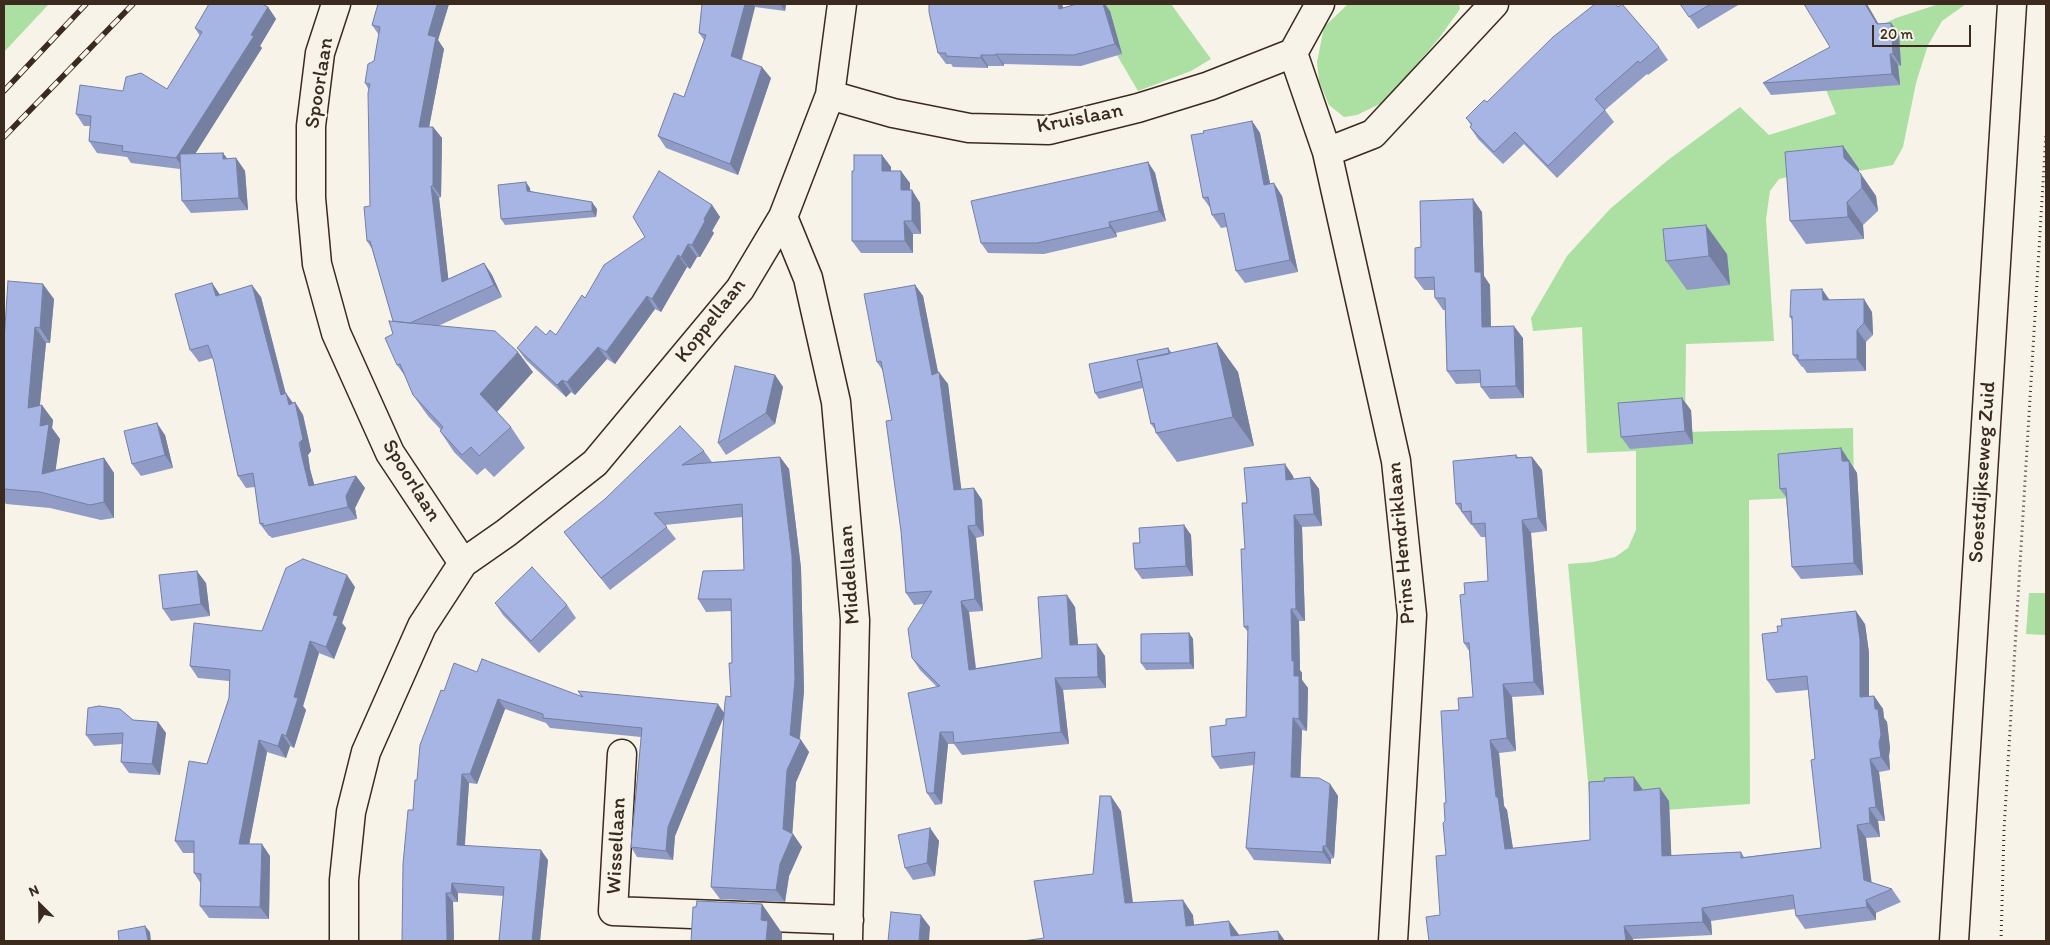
<!DOCTYPE html>
<style>
body{margin:0}
#map{position:relative;width:2050px;height:945px;overflow:hidden;background:#f7f3e8;font-family:Itim,sans-serif}
canvas{display:block}
.frame{position:absolute;inset:0;border:5px solid #3b2a1e;pointer-events:none}
.north{position:absolute;left:15px;top:880px;width:50px;height:50px;-webkit-text-stroke:4px #f7f3e8;paint-order:stroke;rotate:337deg;font-size:14px;font-weight:700;line-height:20px;text-align:center;color:#3b2a1e}
.north::after{content:'';display:block;margin:auto;width:18px;height:22px;background:#3b2a1e;clip-path:polygon(50% 0,100% 100%,50% 72%,0 100%)}
.scale{position:absolute;left:1872px;top:25px;width:99px;height:22px;box-sizing:border-box;border:2px solid #3b2a1e;border-top:0;padding-left:6px;font-size:15px;line-height:18px;white-space:nowrap;color:#3b2a1e;-webkit-text-stroke:4px #f7f3e8;paint-order:stroke}
</style>
<div id="map">
<canvas width="2050" height="945"></canvas>
<div class="frame"></div>
<div class="north">N</div>
<div class="scale">20 m</div>
</div>
<script>
const g = document.querySelector('canvas').getContext('2d');
g.lineJoin = 'round';
function paint(path, color) { g.fillStyle = color; g.fill(path, 'evenodd'); }
const toPath = rows => new Path2D(rows.map(r => 'M' + r).join(''));
function trace(path, color, width, dash) { g.strokeStyle = color; g.lineWidth = width; g.lineCap = dash ? 'butt' : 'round'; g.setLineDash(dash || []); g.stroke(path); }
function label(font, color, halo, rows, align = 'center') {
  g.font = font + ' Itim,sans-serif'; g.lineWidth = 5; g.setLineDash([]); g.textBaseline = 'middle'; g.strokeStyle = halo; g.fillStyle = color; for (const [text, x, y, turn = 0] of rows) {
    g.save(); g.translate(x, y); g.rotate((+turn || 0) * Math.PI / 180); g.textAlign = isNaN(turn) ? turn : align; if (halo) g.strokeText(text, 0, 0); g.fillText(text, 0, 0); g.restore();
  }
}
const green = toPath([
 [4,4,49,4,4,52],
 [1087,4,1171,4,1211,59,1191,71,1138,91],
 [1348,4,1459,4,1460,9,1440,37,1386,101,1357,115,1344,117,1329,105,1319,81,1317,62,1324,27],
 [1939,4,1966,4,1942,21,1928,45,1916,83,1903,147,1893,165,1836,175,1801,174,1779,179,1770,191,1766,219,1774,341,1686,344,1685,432,1853,428,1854,495,1749,500,1750,804,1594,815,1590,804,1568,564,1593,562,1615,557,1628,548,1636,530,1636,451,1587,453,1582,327,1533,331,1531,318,1567,256,1610,209,1668,160,1740,107,1769,135,1836,114,1822,80,1858,36,1896,18],
 [2029,593,2046,593,2046,635,2026,634]
]);
const path = toPath([
 [2001,941,2004,830,2046,133]
]);
const minor = toPath([
 [336,4,320,53,311,126,311,198,317,264,336,333,390,453,463,563,422,626,366,752,351,812,344,880,344,941],
 [1320,4,1293,53,1327,152,1373,134,1494,4],
 [830,95,893,113,969,128,1049,130,1138,108,1209,86,1293,53],
 [1327,152,1396,461,1412,615,1393,941],
 [783,217,808,278,836,402,855,620,848,941],
 [463,563,506,533,595,463,740,289,783,217,830,95,842,4],
 [622,754,613,911,849,920]
]);
const secondary = toPath([
 [1954,941,2012,4]
]);
const rail = toPath([
 [4,91,86,4],
 [4,137,133,4]
]);
const wall = toPath([
 [378,4,449,4,438,40,444,49,429,127,433,127,442,138,441,197,439,198,448,279,484,263,492,275,502,297,438,326,533,372,497,412,511,427,525,448,494,477,485,468,477,475,454,452,440,431,441,430,428,416,413,395,405,376,397,365,393,334,393,321,372,249,367,241,370,206,369,90,365,83,374,61,379,35,372,25],
 [702,4,786,4,785,11,755,7,742,60,771,78,738,175,666,148,658,136,684,97,704,40,699,33],
 [929,4,1062,4,1063,8,1110,11,1122,54,1081,66,1004,64,1004,66,988,66,988,68,953,67,951,64,946,64,938,53],
 [1680,4,1740,4,1698,29],
 [268,7,276,19,260,46,262,48,195,154,223,153,227,159,236,158,245,171,248,210,191,213,182,201,180,169,131,163,127,157,97,153,89,141,90,126,84,126,76,114,123,91,167,89,200,36,195,28],
 [1891,23,1899,34,1901,66,1898,65,1900,85,1771,95,1763,83,1878,24],
 [1659,47,1668,60,1648,75,1647,74,1605,110,1614,122,1557,178,1524,144,1503,164,1478,139,1470,127,1471,125,1466,118],
 [1252,121,1260,133,1270,184,1282,196,1298,272,1245,283,1236,271,1227,227,1221,228,1212,215,1211,209,1203,198,1204,133],
 [1843,146,1859,169,1859,172,1876,196,1878,211,1863,225,1864,239,1806,244,1790,221],
 [882,155,891,167,891,171,910,183,910,190,920,203,921,234,913,234,913,253,861,253,852,241,854,171],
 [1148,162,1155,173,1166,221,1116,233,1117,237,1044,254,988,253,981,243],
 [530,188,530,191,597,209,596,217,505,225,501,219],
 [712,205,720,217,712,231,714,233,700,257,697,257,690,269,687,267,661,312,655,309,615,364,607,359,575,395,571,392,566,397,526,360,517,348,546,335,556,335,585,298,645,237],
 [1482,212,1484,276,1490,285,1491,327,1523,338,1524,398,1490,399,1481,387,1481,383,1456,384,1447,371,1445,310,1443,310,1435,298,1434,290,1424,290,1415,278,1421,247],
 [1727,254,1730,285,1687,290,1666,261],
 [212,283,220,295,261,297,286,394,293,403,295,402,303,415,311,451,308,455,310,469,314,485,356,476,365,488,355,508,357,519,272,538,270,536,269,536,260,524,255,487,246,488,238,476,213,358,199,362,190,350],
 [915,285,923,296,938,373,948,384,961,490,974,488,982,500,984,536,976,538,983,611,969,612,976,668,1042,658,1075,607,1078,645,1105,656,1106,688,1063,690,1069,744,962,755,954,744,948,744,942,804,935,805,927,793,937,687,920,670,912,658,924,604,914,605,906,593,892,420,883,371,877,362],
 [54,299,50,343,46,343,40,405,53,420,52,428,60,439,55,470,104,458,114,473,114,518,101,520,50,508,6,504,4,501,4,341],
 [1830,300,1872,312,1873,335,1866,342,1866,371,1807,373,1803,367,1802,367,1793,355,1792,320,1790,317],
 [1217,343,1238,372,1254,446,1177,462,1156,433,1156,431,1151,424,1143,388,1099,399,1095,393,1168,348,1172,353],
 [775,375,783,387,775,424,726,455,718,443],
 [1691,410,1693,444,1630,449,1621,437],
 [165,435,173,468,141,476,132,464],
 [704,451,712,462,780,457,789,469,801,568,804,691,800,739,801,740,809,752,796,782,792,834,793,834,802,847,789,876,785,902,720,899,711,887,724,715,675,836,673,860,637,857,631,847,641,737,550,728,546,723,505,709,477,784,469,783,465,845,548,860,540,941,499,941,504,896,458,893,458,902,453,902,454,941,413,810,417,780,444,691,477,672,581,696,578,691,725,713,731,697,732,663,731,611,706,612,698,599,744,570,742,517,665,525,676,539,610,590,573,544,564,532],
 [1516,455,1518,457,1532,457,1542,470,1547,531,1531,533,1544,695,1512,697,1516,751,1499,753,1504,806,1507,810,1513,849,1590,840,1643,790,1669,801,1671,856,1741,852,1744,857,1821,848,1815,759,1808,690,1776,693,1767,680,1865,624,1869,653,1869,696,1874,696,1883,709,1884,718,1887,722,1890,748,1889,756,1890,770,1879,772,1885,821,1878,821,1880,837,1866,838,1871,882,1892,889,1901,902,1876,913,1876,920,1805,929,1796,916,1795,909,1711,921,1712,935,1633,939,1633,941,1429,941,1440,915,1446,855,1445,821,1446,803,1459,710,1473,697,1469,651,1464,643,1465,594,1488,581,1486,537,1481,537,1472,525,1471,525,1456,504],
 [1850,460,1850,463,1857,473,1863,575,1801,579,1792,567,1786,497,1780,489],
 [1293,476,1294,479,1310,477,1319,489,1322,526,1302,527,1305,621,1299,621,1300,670,1302,673,1302,680,1308,688,1307,731,1302,730,1300,777,1330,784,1338,796,1334,858,1331,859,1331,864,1254,860,1246,848,1254,765,1220,769,1212,757,1226,725,1246,717,1248,632,1244,627,1245,549],
 [1184,525,1191,535,1193,576,1142,579,1135,569],
 [206,583,210,616,171,621,163,609],
 [355,587,342,623,346,628,334,659,319,653,303,706,306,710,294,748,290,746,286,758,267,752,249,844,270,856,269,919,209,918,200,906,201,884,194,873,194,853,183,853,175,841,207,764,229,698,229,681,198,678,190,666],
 [495,603,567,605,576,618,539,653,503,615],
 [1189,633,1193,639,1194,669,1146,670,1141,663],
 [133,720,158,722,166,733,160,775,129,773,121,762,122,744,94,746,86,735],
 [930,828,939,841,935,876,913,880,905,868]
]);
const shadedWall = toPath([
 [437,4,449,4,438,40,444,49,427,138,419,127,428,35],
 [745,4,753,4,755,7,739,68,731,56],
 [780,4,786,4,785,11],
 [1058,4,1062,4,1067,20,1059,9],
 [1103,4,1105,4,1110,11,1122,54,1115,44],
 [1865,4,1867,4,1885,35,1877,24],
 [268,7,276,19,260,46,262,48,185,170,176,158],
 [1891,23,1899,34,1901,66,1893,54],
 [996,54,1004,64,1004,66,996,55],
 [1890,54,1898,65,1900,85,1892,74],
 [981,55,988,66,988,68,981,58],
 [762,67,771,78,738,175,730,164],
 [1252,121,1260,133,1273,198,1264,185],
 [433,127,442,138,441,197,433,186],
 [1843,146,1859,169,1859,180,1844,158],
 [223,153,232,165,223,159],
 [882,155,891,167,891,183,882,171],
 [236,158,245,171,248,210,239,198],
 [1148,162,1155,173,1166,221,1159,211],
 [901,171,910,183,910,202,901,190],
 [1861,174,1876,196,1878,211,1862,188],
 [526,182,530,188,531,197,527,191],
 [1274,183,1282,196,1298,272,1290,260],
 [431,186,439,198,450,293,442,282],
 [912,190,920,203,921,234,912,221],
 [1473,199,1482,212,1484,276,1490,285,1491,339,1482,327,1475,272],
 [592,202,597,209,596,217,592,211],
 [1847,202,1863,225,1864,239,1848,217],
 [712,205,720,217,712,231,714,233,700,257,692,245,704,219],
 [904,221,913,234,913,253,905,241],
 [1109,222,1116,233,1117,237,1110,227],
 [1706,225,1727,254,1730,285,1709,256],
 [688,244,697,257,690,269,681,257],
 [678,255,687,267,661,312,652,299],
 [484,263,492,275,502,297,494,285],
 [212,283,220,295,216,296],
 [43,284,54,299,50,343,40,328],
 [252,285,261,297,289,407,281,395],
 [915,285,923,296,941,387,932,375],
 [1822,289,1831,302,1823,300],
 [647,296,655,309,615,364,606,352],
 [1864,299,1872,312,1873,335,1864,323],
 [1514,326,1523,338,1524,398,1516,386],
 [35,327,46,343,38,423,28,408],
 [1857,330,1866,342,1866,371,1857,359],
 [1217,343,1238,372,1254,446,1233,417],
 [598,347,607,359,575,395,567,382],
 [518,352,533,372,494,415,480,394],
 [939,372,948,384,963,502,954,490],
 [775,375,783,387,775,424,766,413],
 [562,380,571,392,566,397,557,385],
 [286,393,295,406,289,405],
 [1682,398,1691,410,1693,444,1685,431],
 [295,402,303,415,311,451,308,455,310,469,318,498,309,486,302,457],
 [42,405,53,420,52,428,60,439,53,489,42,474,40,426],
 [157,423,165,435,173,468,165,455],
 [1841,448,1857,473,1863,575,1854,563],
 [780,457,789,469,801,568,804,691,799,743,801,740,809,752,796,782,792,838,793,834,802,847,789,876,785,902,776,890,783,829,790,735],
 [1532,457,1542,470,1547,531,1538,518],
 [104,458,114,473,114,518,104,502],
 [1285,464,1293,476,1295,492,1286,480],
 [356,476,365,488,355,508,357,519,348,507,346,496],
 [1310,477,1319,489,1322,526,1314,514],
 [974,488,982,500,984,536,976,525],
 [1294,515,1302,527,1305,621,1296,609],
 [1522,520,1531,533,1544,695,1534,682],
 [1184,525,1191,535,1193,576,1186,566],
 [968,526,976,538,983,611,975,599],
 [197,571,206,583,210,616,201,604],
 [347,575,355,587,342,623,346,628,334,659,326,647,333,615],
 [1067,595,1075,607,1079,657,1070,645],
 [961,601,969,612,977,681,969,670],
 [1291,609,1299,621,1300,670,1302,673,1302,680,1308,688,1307,731,1299,719,1292,661],
 [1856,611,1865,624,1869,653,1869,710,1860,697],
 [1189,633,1193,639,1194,669,1190,663],
 [310,641,319,653,303,706,306,710,294,748,286,736,294,697],
 [1097,644,1105,656,1106,688,1098,677],
 [1055,678,1063,690,1069,744,1061,732],
 [1503,684,1512,697,1516,751,1507,738],
 [1874,696,1883,709,1884,718,1887,722,1890,748,1889,756,1890,770,1881,757],
 [498,699,505,709,477,784,470,774],
 [718,704,725,714,675,836,673,860,666,851,668,827],
 [1293,718,1302,730,1300,789,1291,777],
 [158,722,166,733,160,775,152,764],
 [940,732,948,744,942,804,934,793],
 [282,734,290,746,286,758,278,746],
 [259,740,267,752,247,856,239,844],
 [1490,740,1499,753,1504,806,1507,810,1515,862,1505,849,1496,797],
 [1870,759,1879,772,1885,821,1876,807],
 [462,774,469,783,464,854,457,845],
 [1634,777,1643,790,1634,791],
 [1330,784,1338,796,1334,858,1326,846],
 [1660,788,1669,801,1672,870,1662,856],
 [1111,796,1121,811,1135,918,1125,903],
 [1869,808,1878,821,1880,837,1870,823],
 [1857,825,1866,838,1873,893,1864,880],
 [930,828,939,841,935,876,927,863],
 [262,844,270,856,269,919,260,907],
 [1323,846,1331,859,1331,864,1323,852],
 [541,850,548,860,540,941,532,941],
 [452,883,458,893,458,902,451,893],
 [446,893,453,902,454,941,447,941],
 [1183,900,1193,915,1196,941,1186,926],
 [1866,900,1876,913,1876,920,1867,907],
 [762,904,782,933,782,941,766,941,761,920],
 [1702,908,1711,921,1712,935,1703,922],
 [921,915,930,927,929,941,919,941],
 [1229,921,1240,936,1231,936],
 [145,926,150,932,151,941,148,941],
 [1624,926,1633,939,1633,941,1626,941],
 [1278,931,1285,941,1279,941]
]);
const building = toPath([
 [209,4,262,4,268,7,251,35,254,36,176,158,122,151,123,146,89,141,91,116,76,114,80,85,123,91,126,77,141,73,167,89,202,32,195,28,209,4],
 [378,4,437,4,428,35,436,37,419,127,433,127,433,186,431,186,442,282,484,263,494,285,410,323,393,321,370,241,367,241,364,207,370,206,368,93,370,84,365,83,368,64,374,61,380,27,372,25,378,4],
 [702,4,745,4,731,56,762,67,730,164,658,136,674,93,684,97,706,35,699,33,702,4],
 [929,4,1058,4,1059,9,1077,4,1103,4,1115,44,1074,55,996,54,996,55,981,55,981,58,946,56,946,53,938,53,929,12,929,4],
 [1595,4,1616,4,1618,7,1622,4,1659,47,1640,63,1638,61,1595,99,1605,110,1548,166,1515,132,1494,152,1470,127,1472,124,1466,118,1484,100,1487,102,1553,37,1595,4],
 [1680,4,1711,4,1689,17,1680,4],
 [1804,4,1865,4,1877,24,1891,23,1893,54,1890,54,1892,74,1763,83,1830,47,1804,4],
 [1252,121,1264,185,1274,183,1290,260,1236,271,1224,213,1212,215,1208,197,1203,198,1191,135,1204,133,1203,131,1252,121],
 [1843,146,1844,158,1861,174,1862,188,1847,202,1848,217,1790,221,1785,152,1843,146],
 [223,153,223,159,236,158,239,198,182,201,180,154,223,153],
 [854,155,882,155,882,171,901,171,901,190,912,190,912,221,904,221,905,241,852,241,852,171,854,171,854,155],
 [1148,162,1159,211,1109,222,1110,227,1037,243,981,243,971,201,1148,162],
 [659,171,712,205,704,219,705,221,692,245,688,244,681,257,678,255,652,299,647,296,606,352,598,347,567,382,562,380,557,385,517,348,536,326,546,335,550,330,556,335,582,295,585,298,604,265,645,237,633,217,659,171],
 [526,182,527,191,592,202,592,211,501,219,498,185,526,182],
 [1473,199,1475,272,1481,272,1482,327,1514,326,1516,386,1481,387,1480,370,1447,371,1445,298,1435,298,1434,277,1415,278,1415,248,1421,247,1420,201,1473,199],
 [1706,225,1709,256,1666,261,1663,229,1706,225],
 [8,281,43,284,40,328,35,327,28,408,42,405,40,426,49,424,42,474,104,458,104,502,90,505,40,492,4,489,4,341,8,281],
 [212,283,216,296,252,285,281,395,286,393,289,405,295,402,303,439,299,443,302,457,309,486,356,476,346,496,348,507,263,526,263,523,260,524,253,473,238,476,214,362,208,345,190,350,175,294,212,283],
 [915,285,932,375,939,372,954,490,974,488,976,525,968,526,975,599,961,601,969,670,1042,658,1038,597,1067,595,1070,645,1097,644,1098,677,1055,678,1061,732,954,743,953,732,940,732,934,793,927,793,908,693,940,686,912,658,908,629,932,591,906,593,901,531,886,421,892,420,881,361,877,362,864,294,915,285],
 [1822,289,1823,300,1864,299,1864,323,1857,330,1857,359,1798,360,1798,355,1793,355,1792,316,1790,317,1791,290,1822,289],
 [389,321,495,331,518,352,480,394,511,427,479,456,471,447,462,455,440,431,443,427,413,395,400,364,397,365,385,338,393,334,389,321],
 [1217,343,1233,417,1156,433,1154,423,1151,424,1137,360,1217,343],
 [1168,348,1169,354,1137,360,1142,381,1095,393,1089,364,1168,348],
 [735,366,775,375,766,413,718,443,735,366],
 [1682,398,1685,431,1621,437,1618,403,1682,398],
 [157,423,165,455,132,464,124,431,157,423],
 [680,426,704,451,682,465,780,457,792,556,795,679,790,735,801,740,787,770,783,829,793,834,780,864,776,890,711,887,725,702,726,696,731,697,729,663,732,663,731,599,698,599,703,571,744,570,742,504,654,513,667,527,601,578,564,532,605,499,680,426],
 [1841,448,1842,461,1849,461,1854,563,1792,567,1786,488,1780,489,1778,454,1841,448],
 [1516,455,1516,458,1532,457,1538,518,1522,520,1534,682,1503,684,1507,738,1490,740,1496,797,1498,797,1505,849,1590,840,1589,782,1605,781,1604,778,1634,777,1634,791,1660,788,1662,856,1741,852,1741,858,1821,848,1811,760,1815,759,1807,676,1767,680,1762,634,1778,632,1777,626,1782,626,1781,619,1856,611,1860,640,1860,697,1874,696,1875,709,1878,709,1881,735,1879,743,1881,757,1870,759,1876,807,1869,808,1870,823,1857,825,1864,880,1892,889,1866,900,1867,907,1796,916,1793,895,1702,908,1703,922,1624,926,1626,941,1429,941,1426,917,1440,915,1436,856,1446,855,1443,823,1445,821,1444,803,1446,803,1441,711,1459,710,1458,698,1473,697,1469,643,1464,643,1460,595,1465,594,1464,583,1488,581,1485,523,1472,524,1471,511,1462,512,1461,503,1456,504,1453,461,1516,455],
 [1285,464,1286,480,1310,477,1314,514,1294,515,1296,609,1291,609,1292,661,1294,661,1294,676,1299,676,1299,719,1293,718,1291,777,1319,778,1330,784,1326,846,1323,846,1323,852,1246,848,1255,752,1212,757,1210,727,1226,725,1226,719,1246,717,1248,626,1244,627,1241,549,1245,549,1242,503,1247,503,1244,468,1285,464],
 [1184,525,1186,566,1135,569,1133,543,1140,543,1139,528,1184,525],
 [303,559,347,575,333,615,338,616,326,647,310,641,294,697,298,698,286,736,282,734,278,746,259,740,239,844,262,844,260,907,200,906,201,874,194,873,194,841,175,841,189,761,207,764,229,698,230,670,190,666,194,623,262,631,286,568,303,559],
 [532,567,567,605,531,641,495,603,532,567],
 [197,571,201,604,163,609,159,575,197,571],
 [1189,633,1190,663,1141,663,1141,634,1189,633],
 [482,659,583,697,578,691,718,704,668,827,666,851,631,847,642,728,543,718,543,714,498,699,470,774,462,774,457,845,541,850,532,941,499,941,504,887,452,883,451,893,446,893,447,941,402,941,403,864,408,810,413,810,415,780,417,780,420,745,441,690,444,691,454,663,477,672,482,659],
 [99,706,120,709,133,720,158,722,152,764,121,762,123,733,86,735,88,708,99,706],
 [1100,796,1111,796,1125,903,1183,900,1186,926,1229,921,1231,936,1278,931,1279,941,1023,941,1044,938,1034,881,1093,874,1100,796],
 [930,828,927,863,905,868,898,835,930,828],
 [697,901,762,904,761,920,768,921,766,941,691,941,693,907,696,907,697,901],
 [891,912,921,915,919,941,888,941,891,912],
 [145,926,148,941,119,941,118,931,145,926]
]);
const streetNames = [
 ["Spoorlaan",320,83,-81],
 ["Kruislaan",1080,119,-11],
 ["Koppellaan",711,321,-52],
 ["Soestdijkseweg Zuid",1983,472,-86],
 ["Spoorlaan",411,481,58],
 ["Prins Hendriklaan",1402,543,-95],
 ["Middellaan",850,575,-94],
 ["Wissellaan",617,846,-87]
];
paint(green, '#abe0a2');
trace(minor, '#3b2a1e', 31);
trace(secondary, '#3b2a1e', 31);
trace(path, '#3b2a1e', 3, [1, 4]);
trace(minor, '#f7f3e8', 28);
trace(secondary, '#f7f3e8', 28);
trace(rail, '#3b2a1e', 5.5);
trace(rail, '#f7f3e8', 4, [11]);
paint(wall, '#909cc5');
paint(shadedWall, '#757fa0');
paint(building, '#a7b5e5');
trace(building, '#757fa0', 1);
label('21px', '#3b2a1e', '#f7f3e8', streetNames);
</script>
